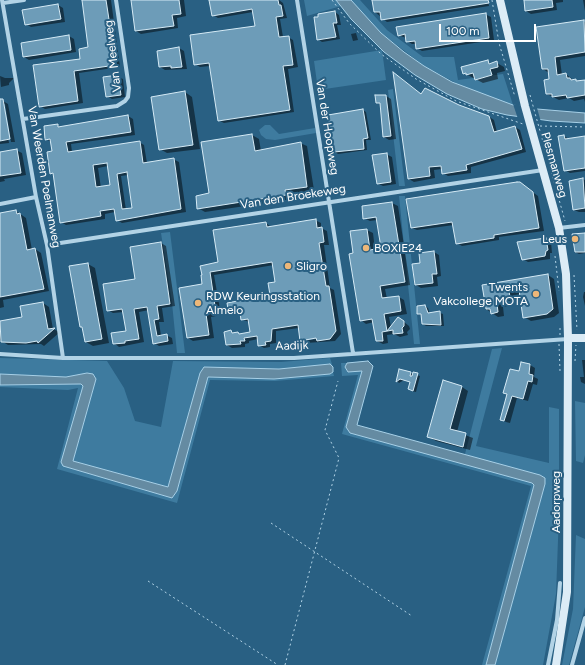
<!DOCTYPE html>
<style>
body{margin:0}
#map{position:relative;width:585px;height:665px;overflow:hidden;background:#296083;font-family:Figtree,sans-serif}
canvas{display:block}
.scale{position:absolute;left:439px;top:24px;width:97px;height:18px;box-sizing:border-box;border:2px solid #fff;border-top:0;padding-left:5px;font-size:12px;line-height:14px;white-space:nowrap;color:#fff;-webkit-text-stroke:3px #296083;paint-order:stroke}
</style>
<div id="map">
<canvas width="585" height="665"></canvas>
<div class="scale">100 m</div>
</div>
<script>
const g = document.querySelector('canvas').getContext('2d');
g.lineJoin = 'round';
function paint(path, color) { g.fillStyle = color; g.fill(path, 'evenodd'); }
const toPath = rows => new Path2D(rows.map(r => 'M' + r).join(''));
function trace(path, color, width, dash) { g.strokeStyle = color; g.lineWidth = width; g.lineCap = dash ? 'butt' : 'round'; g.setLineDash(dash || []); g.stroke(path); }
function label(font, color, halo, rows, align = 'center') {
  g.font = font + ' Figtree,sans-serif'; g.lineWidth = 4; g.setLineDash([]); g.textBaseline = 'middle'; g.strokeStyle = halo; g.fillStyle = color; for (const [text, x, y, turn = 0] of rows) {
    g.save(); g.translate(x, y); g.rotate((+turn || 0) * Math.PI / 180); g.textAlign = isNaN(turn) ? turn : align; if (halo) g.strokeText(text, 0, 0); g.fillText(text, 0, 0); g.restore();
  }
}
const green = toPath([
 [304,0,336,0,341,6,307,16],
 [351,0,360,0,387,30,423,57,454,57,458,80,503,74,513,105,469,90,424,66,381,33],
 [382,50,386,80,318,90,314,61],
 [393,89,405,186,399,186,388,90],
 [265,125,270,125,279,134,315,128,316,133,275,140,266,139,261,135,259,130],
 [399,196,405,196,420,344,414,344],
 [170,232,177,288,185,353,177,353,172,303,161,233],
 [502,348,476,446,549,463,549,407,559,409,559,513,556,594,543,665,495,665,545,484,465,454,492,349],
 [0,358,107,361,124,388,135,421,161,427,173,361,281,362,330,358,333,367,330,364,279,369,204,367,200,373,168,487,73,461,96,379,87,373,66,377,0,374],
 [341,363,347,363,345,367,362,371,346,427,532,483,534,485,486,665,482,665,531,486,342,434,358,375,342,376],
 [333,372,334,376,275,381,210,380,177,503,57,469,78,388,68,390,0,387,0,385,81,384,83,386,63,466,172,498,177,491,208,377,274,379,330,374],
 [575,401,585,403,585,455,583,463,576,461],
 [576,535,585,539,585,607,569,665,562,665,573,609]
]);
const water = toPath([
 [336,0,351,0,381,33,404,52,424,66,452,82,513,105,537,109,585,113,585,123,551,121,507,115,482,109,447,94,415,75,384,52,351,19,336,0],
 [368,361,373,366,357,425,540,475,545,478,545,484,495,665,486,665,534,485,532,483,350,433,346,427,362,371,348,372,345,367,347,363,368,361],
 [330,364,333,367,333,372,330,374,274,379,208,377,177,491,172,498,63,466,61,462,83,386,81,384,0,385,0,374,66,377,87,373,93,374,96,379,73,461,168,487,200,373,204,367,279,369,330,364]
]);
const pier = toPath([
 [513,104,537,108,541,122,518,119]
]);
const shadow = toPath([
 [85,0,111,0,120,67,79,73,83,103,45,109,40,106,81,60,89,48],
 [132,0,184,0,186,16,177,18,178,28,141,34,136,31],
 [210,0,279,0,283,3,287,18,280,19,283,37,288,37,293,40,298,67,288,69,294,112,224,123,218,120,210,66,200,67,195,64,256,27,253,12,218,18,213,15],
 [374,0,488,0,489,6,387,22,375,12],
 [525,0,563,0,563,2,556,3,557,10,531,14,526,11],
 [583,0,585,0,585,11],
 [58,5,63,8,65,22,31,27,26,24],
 [335,12,339,15,341,25,337,25,340,39,322,42,318,39],
 [485,14,491,17,494,40,422,51,417,48,416,44,412,44,407,41,406,38,398,35],
 [585,22,585,56,560,60,562,75,566,74,573,80,579,82,585,81,585,102,584,99,574,101,569,98,559,100,547,94,550,80,549,73,543,69,537,28],
 [356,33,358,40,353,41,351,34],
 [69,36,74,39,76,52,29,60,24,57],
 [179,48,184,51,187,69,165,70,160,67],
 [488,62,492,64,497,63,504,67,505,71,497,73,498,79,483,83,464,73],
 [0,76,5,78,14,78,9,83,9,85,1,87],
 [117,76,123,79,125,97,112,99,107,96],
 [399,77,422,95,488,116,494,120,497,132,515,127,520,130,526,152,471,167,471,173,448,176,443,173,442,169,434,170,435,178,414,182,409,179],
 [185,92,192,97,200,149,167,153,160,149],
 [386,96,391,99,396,139,389,140,384,137,381,104,377,102],
 [3,101,8,104,15,142,11,142,5,104,3,104,9,143,0,144,0,102],
 [363,110,366,112,371,140,366,140,367,150,338,154,335,152],
 [128,116,133,119,135,135,71,144,72,152,139,142,144,145,147,163,173,159,179,162,186,212,122,223,117,220,115,212,105,214,105,219,66,225,61,222,54,175,51,173,53,152,51,142,46,139,57,125,63,128],
 [108,166,111,186,101,188,98,168],
 [128,175,134,209,126,210,121,176],
 [252,135,259,139,261,151,300,143,307,146,314,190,291,194,292,199,205,212,198,208],
 [564,136,569,139,585,137,585,171,570,173,565,170],
 [16,150,22,153,26,175,4,179,5,181,0,182,0,153],
 [386,154,392,157,396,184,383,186,377,183],
 [583,179,585,180,585,212,579,212,574,210,570,181],
 [520,183,538,196,544,231,499,237,499,240,462,246,457,243,454,225,417,230,412,228],
 [392,203,398,206,410,285,385,289,387,299,399,297,404,300,407,314,389,317,391,327,404,322,409,326,410,329,407,332,408,335,400,337,394,334,387,335,388,343,383,344,377,341,374,322,366,324,361,320,354,254,367,230,373,233,375,250,382,249,377,220,370,221,364,218],
 [381,215,381,217,368,219,368,217],
 [16,211,26,218,32,250,35,249,41,253,49,291,3,300,4,307,0,308,0,214],
 [315,220,321,223,321,228,327,231,329,245,324,245,330,288,334,290,341,334,335,341,306,343,301,340,299,328,276,331,276,343,270,344,270,347,264,348,259,345,258,339,249,341,249,343,245,344,245,347,232,348,227,345,231,332,241,335,251,333,249,322,241,319,240,310,234,311,229,308,271,296,277,283,274,265,214,275,221,315,211,317,214,338,193,341,188,338,204,285,202,276,266,223,271,227],
 [321,336,321,338,305,341,305,339],
 [585,234,585,253,579,254,575,252],
 [545,239,551,242,552,253,550,253,550,259,528,262,523,259],
 [161,243,166,246,175,306,162,308,164,322,159,322,161,336,166,335,172,338,173,344,159,346,154,343,149,310,139,312,144,342,119,347,114,343,127,332,124,312,113,313,108,310,136,280],
 [434,252,439,255,441,276,437,277,438,286,421,288,416,285,421,264],
 [88,264,95,268,109,343,93,346,86,342,84,328,81,327],
 [548,275,554,279,559,313,554,317,531,321,524,317,521,294,515,295,516,300,507,301,508,306,503,307,504,316,498,317,486,309,483,286],
 [584,292,585,292,585,306,583,297],
 [43,303,49,307,53,329,60,332,44,346,41,344,8,345,0,340,0,322,23,318],
 [425,306,428,308,430,314,440,313,443,314,444,326,426,326,423,324,422,316,418,313],
 [582,360,585,360,585,384,581,382,580,377,584,377],
 [530,365,535,368,534,377,538,379,537,385,533,384,528,401,517,398,510,423,506,422,501,419,508,395,504,393,519,373],
 [400,370,420,376,416,392,412,391,411,382,404,380,399,383,397,381],
 [462,387,468,391,457,432,473,438,470,450,436,441,429,437]
]);
const building = toPath([
 [82,0,106,0,116,65,74,71,78,101,39,107,33,65,80,59,79,49,88,47,82,0],
 [131,0,179,0,181,14,172,15,174,26,135,31,131,0],
 [209,0,278,0,279,5,281,5,283,16,276,17,279,37,289,36,293,65,283,66,290,110,218,121,209,63,194,65,190,35,255,26,252,9,212,16,209,0],
 [372,0,488,0,489,3,381,20,380,12,374,12,372,0],
 [524,0,552,0,553,7,525,11,524,0],
 [58,4,61,19,25,25,22,10,58,4],
 [335,11,337,23,333,23,336,37,317,40,314,17,318,17,318,14,335,11],
 [486,13,489,38,416,49,415,41,406,42,405,34,398,36,396,27,486,13],
 [584,20,585,52,555,57,557,75,566,73,567,78,570,78,571,80,576,79,576,81,585,80,585,95,567,98,566,95,552,97,552,94,546,94,544,80,549,79,548,69,542,69,536,27,584,20],
 [69,35,71,50,23,57,21,43,69,35],
 [179,47,182,67,171,68,171,66,159,67,157,51,179,47],
 [488,60,489,64,497,61,498,67,490,69,492,75,475,80,473,73,466,75,466,73,463,74,461,67,488,60],
 [393,72,421,94,425,88,459,105,489,116,494,132,515,126,522,149,466,165,467,170,442,174,441,166,429,167,430,176,408,179,393,72],
 [118,75,121,95,106,97,103,77,118,75],
 [185,91,193,145,159,150,151,97,185,91],
 [375,95,386,95,391,136,383,137,380,103,376,103,375,95],
 [0,99,3,99,10,139,0,141,0,99],
 [363,109,368,138,363,139,364,149,334,152,328,115,363,109],
 [128,115,131,132,66,142,68,152,140,141,143,163,174,158,181,209,116,221,114,209,100,211,101,216,60,223,53,173,50,174,47,152,52,151,50,139,45,140,44,126,58,124,58,127,128,115],
 [107,163,110,185,96,187,93,165,107,163],
 [127,172,132,208,122,209,117,174,127,172],
 [252,134,255,151,301,142,307,187,285,190,286,195,197,209,196,196,209,193,201,142,252,134],
 [564,135,565,139,585,136,585,168,564,171,558,136,564,135],
 [17,149,21,173,0,176,0,152,17,149],
 [387,153,391,182,377,184,372,155,387,153],
 [583,178,585,208,573,210,569,181,583,178],
 [517,182,520,182,533,192,539,228,494,235,494,238,456,244,452,222,411,228,406,199,517,182],
 [392,202,405,282,380,286,382,298,399,296,401,311,384,314,387,331,398,317,404,321,404,326,402,328,403,333,393,334,393,330,382,332,383,341,376,341,372,319,360,321,349,254,353,253,350,231,367,229,370,250,381,248,376,217,363,219,362,206,392,202],
 [16,210,17,214,20,213,27,250,35,248,44,289,0,297,0,213,16,210],
 [316,219,317,228,322,227,324,242,319,243,326,286,329,286,336,331,330,339,317,341,316,338,300,341,298,325,272,329,271,341,265,342,266,345,258,346,257,336,244,338,245,341,240,341,241,344,226,345,224,332,231,330,232,333,238,332,239,334,250,332,248,319,241,320,239,307,228,309,227,303,270,295,268,283,275,282,272,262,210,272,216,313,206,314,209,335,187,338,179,288,202,284,201,275,202,275,200,266,218,262,213,230,266,222,267,227,316,219],
 [585,233,585,252,575,252,572,234,585,233],
 [546,238,548,250,546,251,545,256,522,260,517,242,546,238],
 [161,242,170,304,157,306,159,319,154,320,157,336,167,334,168,341,153,344,147,307,134,309,139,339,125,341,125,343,113,344,111,333,126,331,123,314,122,309,107,311,103,284,135,279,130,247,161,242],
 [434,251,437,274,432,274,433,283,415,285,412,264,420,263,419,253,434,251],
 [88,263,102,339,85,342,82,327,80,327,69,266,88,263],
 [548,274,553,309,547,314,523,318,519,290,509,291,510,297,502,298,502,303,497,304,498,312,491,314,490,309,486,309,482,285,548,274],
 [43,302,48,329,55,328,38,343,37,341,26,343,1,342,0,321,22,317,20,306,43,302],
 [425,305,428,313,440,311,441,325,422,324,421,314,417,314,417,306,425,305],
 [521,362,530,364,529,374,533,375,532,382,528,381,523,399,512,396,504,421,500,420,507,394,503,393,510,369,519,371,521,362],
 [399,369,411,372,410,376,412,376,413,372,418,373,413,391,408,389,410,382,400,379,396,382,399,369],
 [443,380,462,386,450,429,466,433,463,447,427,437,443,380]
]);
const path = toPath([
 [332,0,349,23,381,54,416,79,456,101,523,124],
 [492,0,499,43,515,97],
 [530,95,565,221],
 [540,126,585,127],
 [555,256,559,291],
 [574,275,577,330],
 [560,335,560,328],
 [559,344,560,371],
 [575,361,576,345],
 [271,523,412,616],
 [148,581,278,665],
 [285,665,339,458,325,430,338,381]
]);
const street = toPath([
 [2,0,36,197,47,245,63,358],
 [297,0,353,353],
 [3,3,24,0],
 [23,119,117,106,125,101,128,97,129,88,116,0],
 [0,204,36,197],
 [559,228,585,225],
 [47,245,543,170],
 [0,354,63,358,294,358,568,339],
 [548,665,557,620,560,583],
 [572,665,585,618]
]);
const secondary = toPath([
 [500,0,525,106,559,228,566,274,568,338,567,592,556,665],
 [568,338,585,338]
]);
const markers = [
 [575,239,4,"#edb779"],
 [366,248,4,"#edb779"],
 [288,266,4,"#edb779"],
 [536,294,4,"#edb779"],
 [198,303,4,"#edb779"]
];
const streetNames = [
 ["Van Meelweg",113,56,-97],
 ["Van der Hoopweg",327,127,81],
 ["Plesmanweg",554,165,74],
 ["Van Weerden Poelmanweg",44,177,80],
 ["Van den Broekeweg",293,197,-9],
 ["Aadijk",292,346,-2],
 ["Aadorpweg",556,502,-90]
];
const poiNames = [
 ["Leus",567,239,"right"],
 ["BOXIE24",374,248],
 ["Sligro",296,266],
 ["Twents",528,287,"right"],
 ["Vakcollege MOTA",528,301,"right"],
 ["RDW Keuringsstation",206,296],
 ["Almelo",206,310]
];
paint(green, '#3e7b9f');
paint(water, '#658ba2');
trace(water, '#a7d0e7', 1);
paint(pier, '#296083');
paint(shadow, '#0007');
paint(building, '#6d9cb8');
trace(building, '#d5eaf5', 1);
trace(path, '#b2d3e6', 1, [2, 3]);
trace(street, '#b2d3e6', 4);
trace(secondary, '#dcecf6', 8);
for (const [x, y, r, color] of markers) { const dot = new Path2D(); dot.arc(x, y, r, 0, 2 * Math.PI); g.fillStyle = color; g.fill(dot); trace(dot, '#296083', 1.5); }
label('12px', '#fff', '#296083', streetNames);
label('12px', '#fff', '#296083', poiNames, 'left');
</script>
